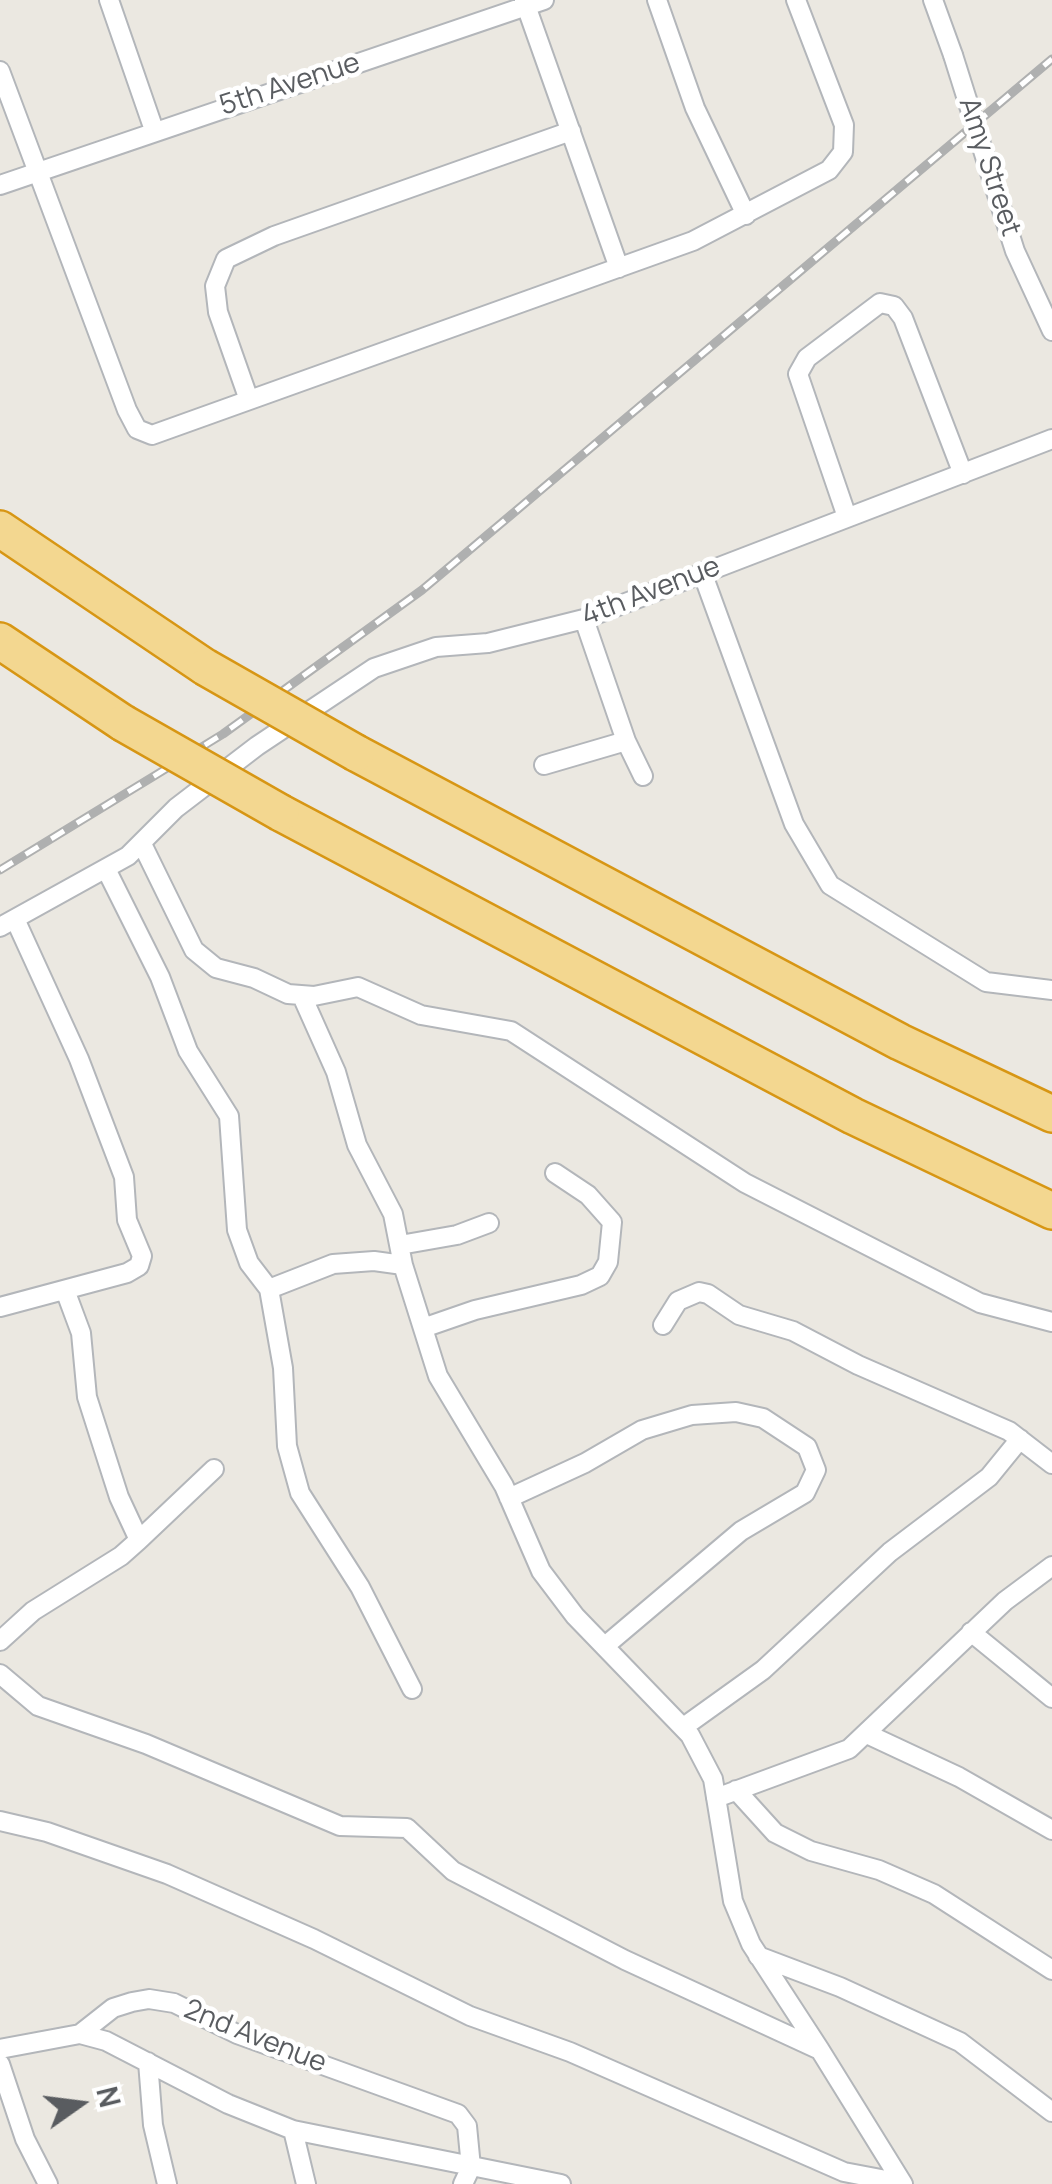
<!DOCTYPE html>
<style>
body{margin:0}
#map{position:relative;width:1052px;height:2184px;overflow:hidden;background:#ebe8e1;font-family:Manrope,sans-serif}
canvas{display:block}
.north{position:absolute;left:30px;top:2054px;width:100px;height:100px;-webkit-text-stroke:8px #fff;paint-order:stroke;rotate:76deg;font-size:28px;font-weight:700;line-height:40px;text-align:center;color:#595c60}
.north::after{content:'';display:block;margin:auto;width:35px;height:45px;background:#595c60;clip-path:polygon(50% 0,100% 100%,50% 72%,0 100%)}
</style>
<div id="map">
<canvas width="1052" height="2184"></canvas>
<div class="north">N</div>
</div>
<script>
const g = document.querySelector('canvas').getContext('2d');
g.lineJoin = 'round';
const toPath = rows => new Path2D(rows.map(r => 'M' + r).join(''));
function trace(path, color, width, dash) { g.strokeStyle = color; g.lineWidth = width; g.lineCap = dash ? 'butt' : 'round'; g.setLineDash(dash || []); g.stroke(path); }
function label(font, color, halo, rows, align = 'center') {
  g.font = font + ' Manrope,sans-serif'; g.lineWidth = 9; g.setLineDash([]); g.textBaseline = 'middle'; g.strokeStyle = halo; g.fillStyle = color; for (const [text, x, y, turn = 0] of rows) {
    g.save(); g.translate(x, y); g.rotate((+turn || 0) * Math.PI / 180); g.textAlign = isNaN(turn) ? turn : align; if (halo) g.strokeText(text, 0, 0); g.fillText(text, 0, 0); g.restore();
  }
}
const minor = toPath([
 [109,0,154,130],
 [524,0,619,268],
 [657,0,695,108,746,215],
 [933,0,953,55],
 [0,71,127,410,137,429,152,435,693,241,829,170,843,152,844,125,796,0],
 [992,179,1015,251,1052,331],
 [0,185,544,0],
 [249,400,218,312,215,286,226,259,274,236,571,131],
 [847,517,798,374,807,358,880,303,894,306,903,318,963,474],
 [702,572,794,824,830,885,986,982,1052,990],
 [584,619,626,741,643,776],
 [544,765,626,741],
 [142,844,194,950,216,968,254,978,288,994,314,996,358,987,421,1015,511,1031,745,1183,980,1303,1052,1322],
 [107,871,160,977,188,1051,229,1116,237,1230,249,1263,269,1289],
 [0,927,128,856,176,808,257,746,374,668,436,647,488,643,584,619,1052,439],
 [302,996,336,1072,357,1145,393,1214,403,1265,438,1376,504,1486,541,1571,575,1616,690,1735,713,1779,733,1901,751,1944,820,2050],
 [400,1245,457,1235,489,1223],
 [403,1265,374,1261,333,1264,269,1289,283,1368,287,1446,300,1493,360,1587,412,1689],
 [0,1307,127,1273,139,1266,142,1256,127,1220,124,1177,79,1059,15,919],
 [663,1325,678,1301,699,1292,708,1294,739,1315,793,1331,858,1365,1009,1431,1052,1464],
 [423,1328,475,1310,581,1285,600,1276,608,1262,612,1222,588,1195,555,1173],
 [509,1498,585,1463,642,1430,692,1415,736,1412,763,1418,807,1447,816,1470,805,1493,741,1531,605,1646],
 [139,1540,214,1469],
 [971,1632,1052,1698],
 [0,1641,33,1611,121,1556,139,1540,119,1497,87,1397,81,1333,65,1290],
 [0,1674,38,1706,146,1744,340,1826,407,1828,453,1871,625,1960,820,2050,903,2184],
 [685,1726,763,1670,890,1552,989,1477,1020,1439],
 [867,1734,959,1777,1052,1830],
 [736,1790,775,1833,811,1851,879,1870,934,1894,1052,1970],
 [716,1798,849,1749,1005,1601,1052,1566],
 [0,1821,47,1832,167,1874,314,1939,470,2016,570,2052,844,2172,902,2183],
 [758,1956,840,1987,960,2042,1052,2112],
 [80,2034,106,2041,228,2104,293,2130,561,2184],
 [0,2049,80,2034,113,2008,132,2002,149,1999,174,2003,237,2034,458,2114,467,2126,471,2167,463,2184],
 [148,2062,153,2125,167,2184],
 [0,2064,25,2139,48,2184],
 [293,2130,306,2184]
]);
const motorway = toPath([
 [0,529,205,667],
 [0,641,123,723],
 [356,753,900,1042,1052,1114],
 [281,813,853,1116,1052,1211]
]);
const rail = toPath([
 [0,870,223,734,422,590,1052,59]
]);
const minorBridge = toPath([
 [953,55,992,179]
]);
const motorwayBridge = toPath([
 [205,667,356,753],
 [123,723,281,813]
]);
const streetNames = [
 ["5th Avenue",290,85,-18],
 ["Amy Street",989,167,72],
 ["4th Avenue",651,592,-21],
 ["2nd Avenue",255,2037,22]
];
trace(minor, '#b3b6ba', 22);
trace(motorway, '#d79614', 40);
trace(minor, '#fff', 18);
trace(motorway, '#f3d790', 35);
trace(rail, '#afb0b0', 9);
trace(rail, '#fff', 5, [15]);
trace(minorBridge, '#b3b6ba', 22, []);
trace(motorwayBridge, '#d79614', 40, []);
trace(minorBridge, '#fff', 18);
trace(motorwayBridge, '#f3d790', 35);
label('28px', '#595c60', '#fff', streetNames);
</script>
